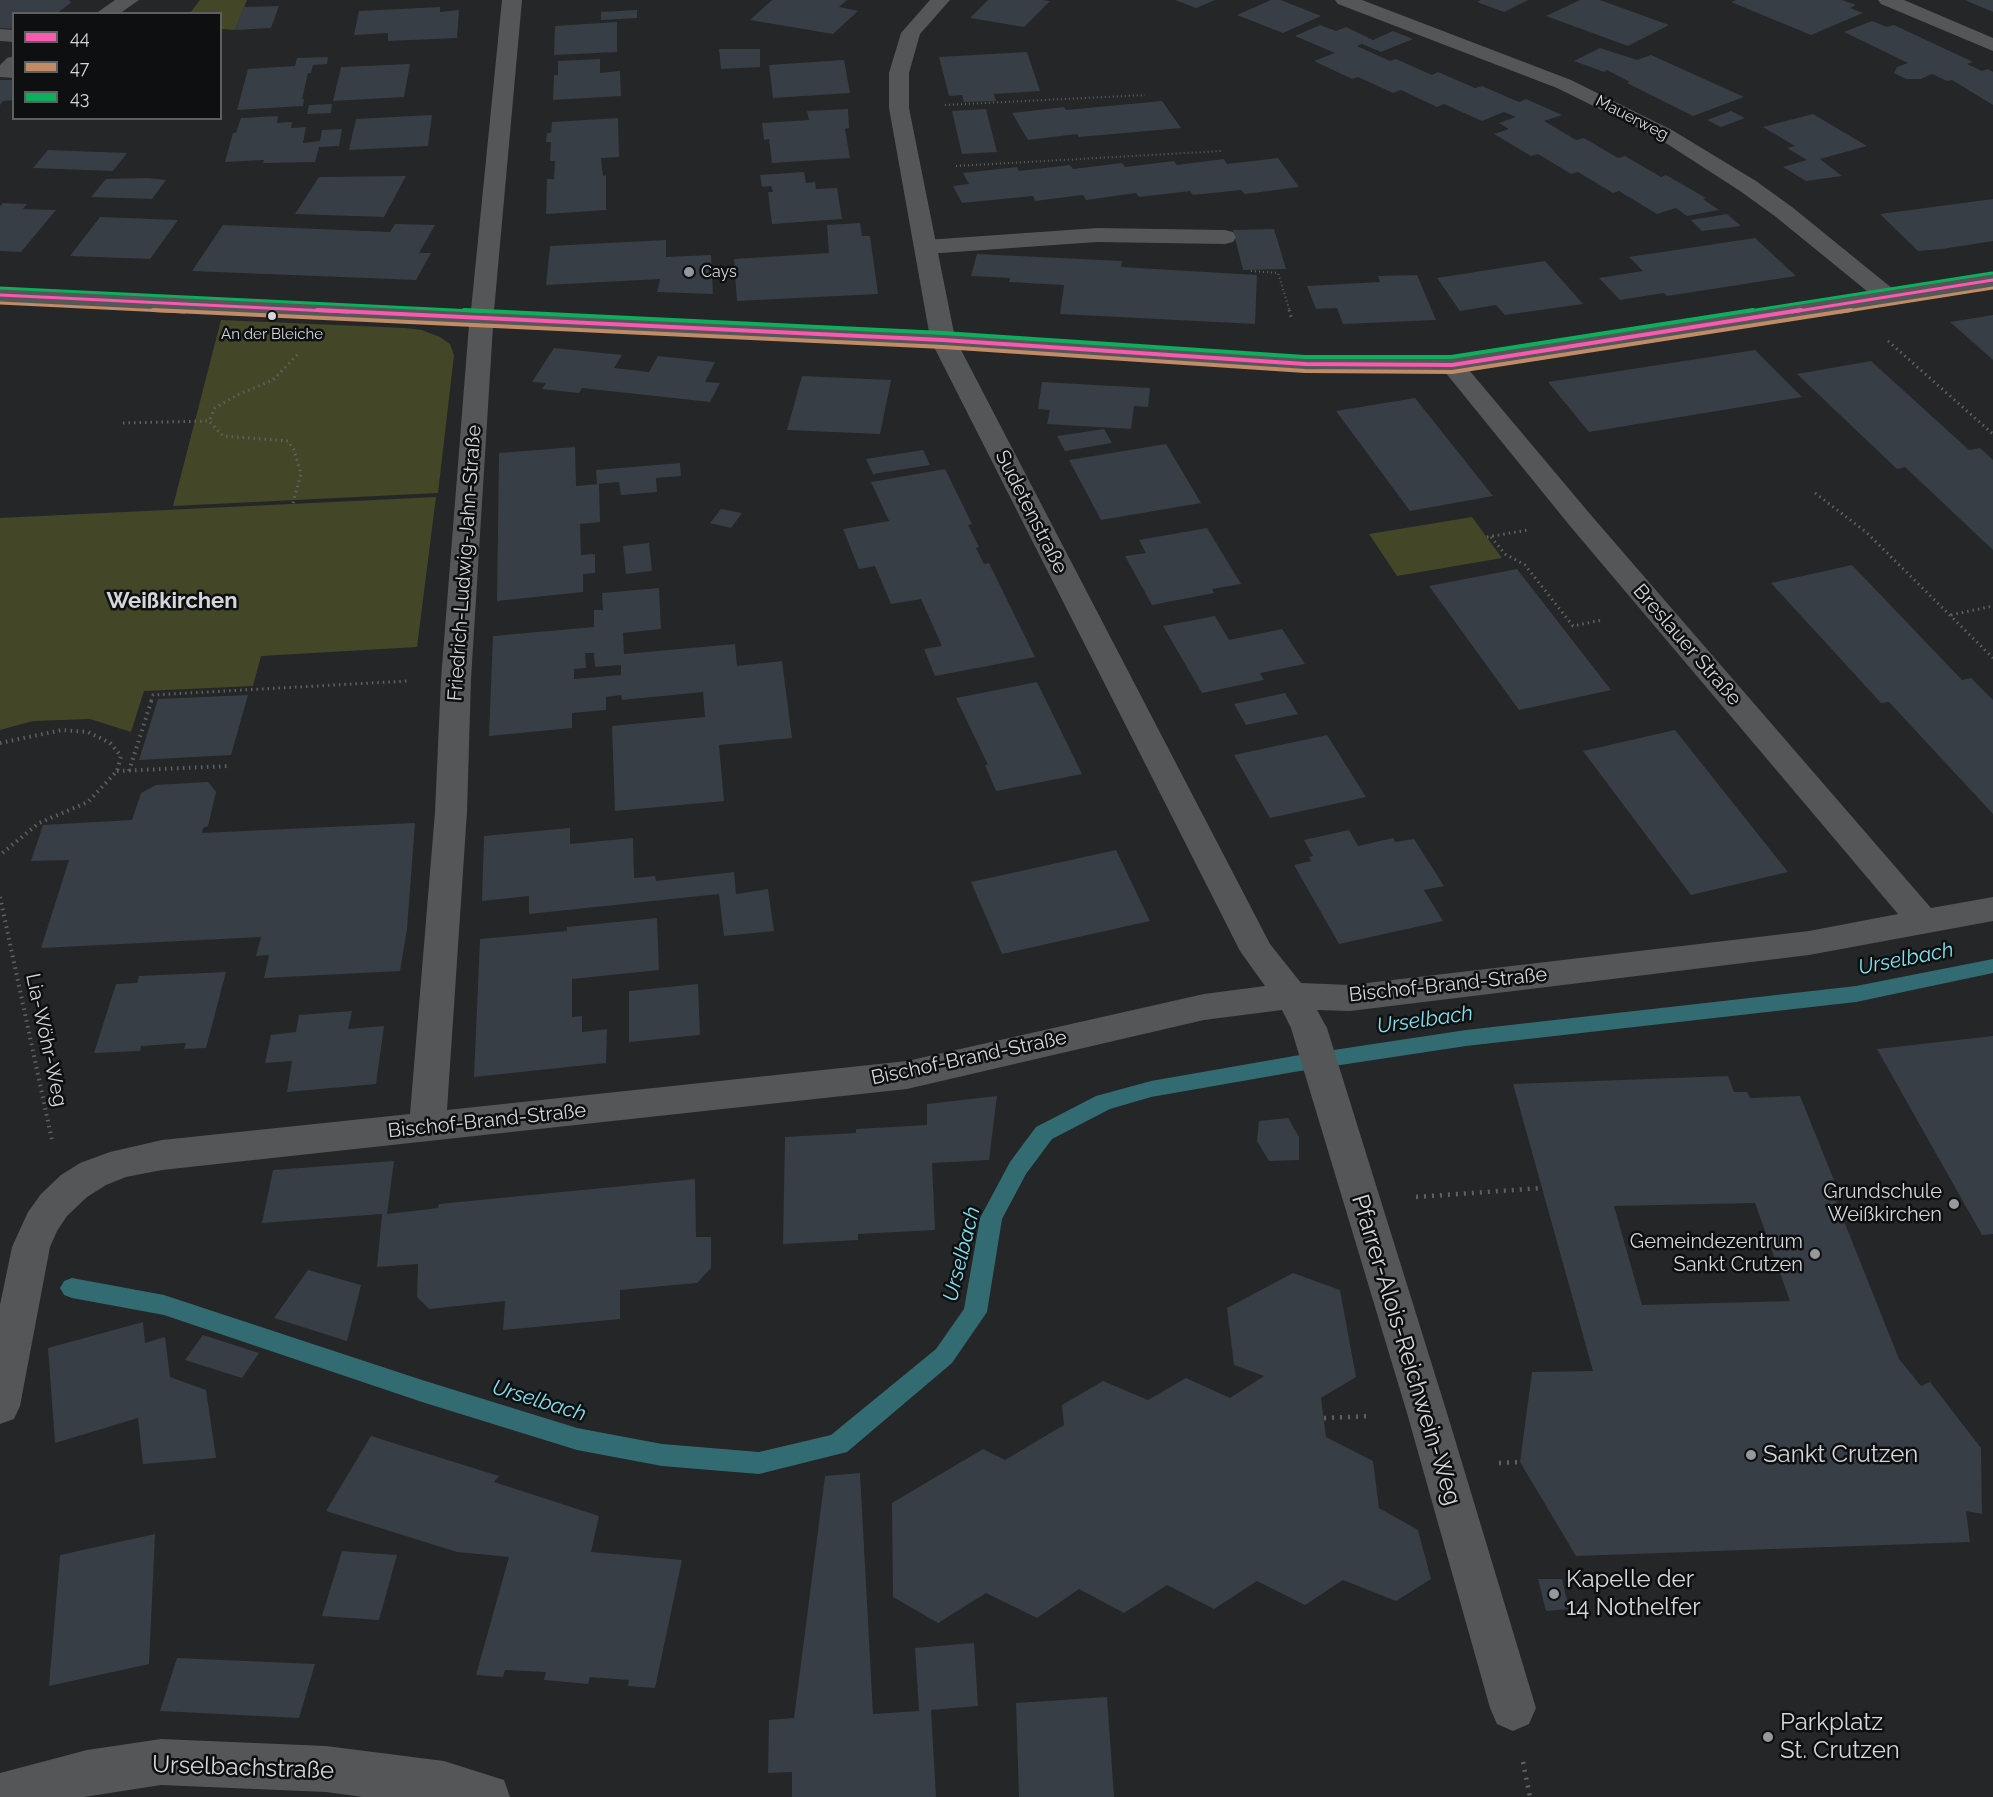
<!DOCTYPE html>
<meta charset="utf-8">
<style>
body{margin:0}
#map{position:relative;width:1993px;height:1797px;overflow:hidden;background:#242628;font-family:Raleway,sans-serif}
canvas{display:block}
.legend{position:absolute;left:12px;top:12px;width:210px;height:108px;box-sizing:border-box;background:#0e0f10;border:2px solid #5d5f60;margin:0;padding:8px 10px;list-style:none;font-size:18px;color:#d4d6d9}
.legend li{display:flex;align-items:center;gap:12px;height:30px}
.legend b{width:30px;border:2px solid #5d5f60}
</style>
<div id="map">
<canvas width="1993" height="1797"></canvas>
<ul class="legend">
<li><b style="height:8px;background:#f75aaf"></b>44</li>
<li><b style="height:8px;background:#c18c65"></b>47</li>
<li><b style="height:8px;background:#0daf5c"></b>43</li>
</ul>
</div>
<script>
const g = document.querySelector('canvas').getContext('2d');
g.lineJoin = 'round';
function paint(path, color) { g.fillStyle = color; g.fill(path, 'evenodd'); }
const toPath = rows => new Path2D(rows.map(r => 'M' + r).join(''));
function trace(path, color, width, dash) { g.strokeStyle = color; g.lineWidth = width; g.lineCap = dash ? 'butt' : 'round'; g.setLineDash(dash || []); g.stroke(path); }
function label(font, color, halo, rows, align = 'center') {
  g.font = font + ' Raleway,sans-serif'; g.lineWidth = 5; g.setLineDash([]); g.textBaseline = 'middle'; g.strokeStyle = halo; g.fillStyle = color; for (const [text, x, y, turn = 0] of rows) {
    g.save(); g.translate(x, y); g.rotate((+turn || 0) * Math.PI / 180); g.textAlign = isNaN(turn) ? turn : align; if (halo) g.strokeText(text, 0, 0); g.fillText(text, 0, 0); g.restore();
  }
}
const green = toPath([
 [200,0,247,0,235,30,221,29,220,14,190,13],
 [221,320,405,328,422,330,440,337,450,344,454,355,438,493,173,506],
 [436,497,417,647,261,656,253,686,144,691,131,732,90,719,33,721,0,730,0,518],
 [1472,517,1502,558,1397,576,1369,534]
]);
const stream = toPath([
 [1993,959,1993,973,1856,1002,1466,1046,1294,1072,1151,1097,1110,1109,1052,1139,1026,1174,1002,1219,987,1312,952,1363,847,1452,759,1474,662,1466,577,1450,422,1402,164,1315,72,1298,64,1295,60,1288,64,1281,72,1278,164,1295,422,1380,577,1428,662,1444,759,1452,831,1435,936,1349,964,1309,980,1218,1010,1162,1036,1127,1096,1096,1151,1081,1294,1056,1466,1030,1856,986,1993,959]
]);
const building = toPath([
 [0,0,70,0,69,1,72,2,56,14,14,14,14,29,0,28],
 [772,0,847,0,839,7,858,11,833,34,750,20],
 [988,0,1042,0,1050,1,1024,27,970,18],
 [1175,0,1215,0,1196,8],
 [1271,0,1281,0,1321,16,1283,33,1237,15],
 [1481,0,1528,0,1504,12,1477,2],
 [1580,0,1600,0,1669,25,1628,46,1546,16],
 [1736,0,1842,0,1856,5,1850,8,1863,13,1811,35,1731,2],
 [1965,0,1993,0,1993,12],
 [279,6,271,28,235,30,244,7],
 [440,7,440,12,459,10,457,38,388,41,388,33,354,35,359,11],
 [637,10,637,18,601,20,601,12],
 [1872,21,1887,27,1894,25,1973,62,1967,64,1982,71,1988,69,1993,72,1993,105,1952,80,1947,81,1932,74,1921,79,1906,79,1894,73,1897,67,1908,63,1844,32],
 [617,22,617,52,554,55,555,26],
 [1320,25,1336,31,1346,27,1373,40,1393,31,1413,39,1381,52,1362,44,1357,46,1390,61,1396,59,1432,75,1438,72,1475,88,1482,86,1519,102,1526,99,1562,115,1544,121,1576,140,1584,138,1618,158,1625,156,1661,177,1666,175,1706,198,1703,199,1719,210,1687,216,1676,208,1657,214,1619,191,1613,193,1578,172,1571,174,1538,154,1531,156,1494,134,1509,129,1499,123,1516,117,1504,112,1482,121,1444,104,1437,107,1401,90,1393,93,1358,77,1352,79,1314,61,1335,53,1295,36],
 [1600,48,1637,60,1651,55,1744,97,1693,116,1627,83,1630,82,1607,70,1604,72,1574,61],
 [719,49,760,49,760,67,721,69],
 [1027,52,1040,91,994,94,996,101,964,102,962,95,949,96,939,57],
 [328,57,327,64,313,65,311,73,308,73,302,99,304,99,303,106,237,110,248,69,295,66,297,58],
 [600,59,600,73,620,71,621,96,553,100,554,75,558,75,558,61],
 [844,60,850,93,773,98,769,65],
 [410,64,404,97,333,101,341,67],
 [0,80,14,80,14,100,3,101,0,105],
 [1162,101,1181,128,1079,137,1077,134,1028,140,1012,113,1064,107,1066,110],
 [332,104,331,113,307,114,309,105],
 [848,109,849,128,845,129,850,158,772,163,769,139,764,140,762,123,809,120,807,111],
 [986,109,997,152,962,154,952,111],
 [1731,111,1745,118,1721,127,1707,120],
 [1813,114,1867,146,1820,159,1842,176,1806,181,1783,167,1807,160,1787,148,1795,146,1763,127],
 [432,115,428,146,349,150,356,119],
 [278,116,277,123,292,122,291,128,306,127,303,143,320,141,322,130,342,129,339,146,319,147,315,162,263,163,264,160,225,162,233,133,236,133,241,118],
 [618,118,619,157,601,158,603,176,606,175,606,210,546,214,547,179,554,179,555,161,550,161,551,142,546,142,547,133,551,133,552,122],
 [48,150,127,153,113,171,33,168],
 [1278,158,1299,187,1245,194,1241,190,1193,195,1190,191,1139,197,1136,193,1086,200,1083,195,1035,201,1033,196,962,203,953,186,969,184,963,173,1017,167,1019,171,1070,165,1073,169,1122,163,1125,167,1174,161,1177,165,1224,159,1227,164],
 [804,172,806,183,815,182,816,189,837,188,842,219,772,224,768,192,773,192,771,186,762,187,760,175],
 [406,176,384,217,295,214,319,177],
 [148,178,166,180,152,199,91,197,106,179],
 [1993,199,1993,241,1942,249,1918,251,1880,214],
 [3,203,27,204,23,209,56,210,21,252,0,251,0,206],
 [1727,214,1741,226,1702,231,1691,220],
 [100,217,178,220,150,259,70,256],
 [860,223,862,236,870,236,878,294,737,301,734,259,829,253,827,225],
 [395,224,435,225,419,253,431,253,416,280,192,271,223,225,390,232],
 [1274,229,1286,269,1243,270,1233,230],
 [1755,238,1796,276,1667,296,1664,293,1620,300,1599,278,1643,271,1629,257],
 [666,240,666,257,711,255,713,294,657,292,660,279,546,285,550,246],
 [977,254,1122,261,1121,267,1257,275,1255,324,1060,314,1064,285,1009,282,1010,278,971,276],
 [1545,261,1583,304,1505,315,1496,305,1460,311,1437,278],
 [1417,275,1436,320,1343,324,1337,308,1316,309,1307,286,1380,282,1378,276],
 [1993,315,1993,360,1950,322],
 [554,348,622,355,614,368,649,372,658,356,715,362,705,382,720,383,710,402,582,388,579,393,542,389,546,383,532,382],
 [1755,350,1802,397,1589,432,1548,382],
 [1871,361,1969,450,1980,448,1993,460,1993,550,1905,467,1897,469,1797,374],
 [802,376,891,380,880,434,787,430],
 [1042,382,1150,388,1148,407,1134,406,1131,429,1047,424,1050,410,1038,409],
 [1415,398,1493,496,1410,511,1336,411],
 [1104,429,1112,443,1065,451,1057,436],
 [1166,444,1201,503,1101,520,1069,460],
 [575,447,576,486,599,484,600,522,580,524,581,555,595,554,595,573,583,574,583,592,497,601,499,453],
 [923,450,930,465,873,474,866,459],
 [680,463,681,476,656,478,657,492,621,495,619,482,597,484,596,470],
 [945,469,972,524,968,525,979,547,976,548,984,564,989,563,1035,657,935,676,924,649,942,646,921,599,891,604,875,566,859,569,843,529,889,521,871,482],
 [721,509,742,513,731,528,710,523],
 [1207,528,1241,584,1212,589,1214,593,1152,605,1125,556,1146,553,1139,540],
 [649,543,652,571,626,574,623,546],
 [1852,565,1962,680,1971,678,1993,700,1993,814,1889,702,1881,703,1771,583],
 [1517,569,1611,690,1519,710,1429,586],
 [659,588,661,629,623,633,624,654,735,644,737,666,782,661,792,738,719,745,724,801,615,811,612,726,705,717,703,692,622,700,621,695,606,697,606,710,572,713,572,728,489,736,493,636,594,627,594,610,603,610,602,593],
 [585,653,594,653,595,667,621,665,621,675,574,679,574,669,586,668],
 [1215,616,1229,640,1282,629,1305,664,1260,673,1264,680,1202,693,1163,626],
 [1037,682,1082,774,996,791,985,765,988,765,956,698],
 [1285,693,1298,714,1246,725,1234,704],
 [248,695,231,755,139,760,158,699],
 [1675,730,1788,872,1691,895,1583,751],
 [1327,735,1366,797,1270,818,1234,755],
 [208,782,216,792,208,826,203,828,202,833,415,823,407,929,400,971,264,978,269,955,256,956,261,937,41,948,69,860,31,861,43,825,132,820,141,793,156,785],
 [570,828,570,844,633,838,634,878,655,876,656,881,734,872,736,894,768,889,774,931,724,936,719,894,529,914,529,896,482,901,484,836],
 [1349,830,1358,846,1393,838,1395,842,1414,839,1444,886,1424,890,1443,921,1339,944,1294,865,1311,861,1309,857,1313,856,1304,840],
 [1116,850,1150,921,1002,954,971,882],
 [657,918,659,970,572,979,572,1017,582,1016,582,1032,607,1029,606,1063,474,1077,480,939,567,931,567,927],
 [226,972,206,1048,184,1049,186,1043,141,1046,140,1051,94,1053,116,984,137,983,139,976],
 [698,984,700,1035,629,1042,629,991],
 [352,1011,348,1029,384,1026,376,1084,287,1092,292,1061,265,1063,271,1035,296,1032,299,1015],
 [1993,1036,1993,1234,1982,1235,1877,1049],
 [1728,1076,1734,1092,1747,1092,1750,1098,1800,1096,1842,1200,1836,1201,1899,1359,1921,1386,1930,1382,1981,1448,1982,1514,1966,1511,1970,1542,1576,1556,1520,1462,1532,1372,1593,1371,1513,1084],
 [1755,1203,1790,1301,1642,1305,1614,1206],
 [997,1096,989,1160,932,1163,935,1230,858,1234,858,1240,783,1244,785,1137,856,1133,856,1129,927,1125,927,1104],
 [1288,1118,1299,1137,1299,1160,1269,1161,1257,1141,1259,1121],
 [394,1161,387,1214,438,1208,439,1204,695,1179,696,1237,711,1237,711,1268,697,1283,620,1290,620,1319,503,1330,505,1301,429,1309,417,1297,418,1264,377,1267,382,1214,262,1223,273,1170],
 [308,1270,361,1285,347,1341,274,1318],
 [1293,1273,1340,1290,1356,1377,1321,1398,1326,1437,1373,1461,1379,1508,1418,1530,1431,1579,1396,1601,1343,1580,1305,1605,1257,1581,1214,1609,1167,1585,1124,1613,1079,1589,1037,1618,986,1593,938,1623,893,1597,892,1503,983,1449,1005,1460,1064,1425,1062,1405,1103,1381,1148,1400,1186,1378,1230,1398,1264,1376,1234,1365,1227,1308],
 [143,1322,145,1343,165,1337,170,1377,206,1390,216,1458,143,1464,138,1418,55,1443,48,1348],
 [203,1335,259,1353,242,1378,185,1360],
 [371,1436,499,1476,494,1482,599,1516,591,1552,682,1560,655,1688,628,1686,629,1680,590,1677,588,1684,544,1680,546,1672,505,1670,503,1677,476,1675,509,1557,457,1552,326,1511],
 [860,1473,873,1714,919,1711,915,1648,974,1643,978,1706,931,1710,936,1797,792,1797,792,1772,768,1773,769,1720,794,1718,825,1476],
 [155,1534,149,1664,49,1686,60,1555],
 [342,1551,397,1555,379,1620,322,1616],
 [1538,1579,1562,1579,1569,1609,1546,1611],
 [177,1658,315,1664,299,1718,160,1711],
 [1107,1697,1114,1797,1019,1797,1016,1703]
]);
const pathFar3 = toPath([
 [945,105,1145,95],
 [956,166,1221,151],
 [1251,271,1278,273,1290,312]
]);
const pathFar2 = toPath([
 [1289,310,1292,320],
 [1888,341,1993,434],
 [123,423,209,421],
 [1815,493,1866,532,1993,658],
 [293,503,301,474,294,450,288,441,223,436,209,421,215,408,237,395,273,380,300,352],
 [1487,537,1528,530],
 [1491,537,1505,554,1525,565,1573,626,1602,620],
 [1951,615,1993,606],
 [151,701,153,695,407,681]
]);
const pathFar1 = toPath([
 [0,743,62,730,88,732,110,743,121,756,117,771,88,802,39,823,0,855],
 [117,771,229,766],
 [129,771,152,699],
 [0,897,52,1140]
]);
const path = toPath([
 [1416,1197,1542,1188],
 [1324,1418,1372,1416],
 [1499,1463,1520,1462],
 [1523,1762,1530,1797]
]);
const lane = toPath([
 [115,0,139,0,119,14,95,14,115,0],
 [0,29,14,30,14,42,0,41,0,29],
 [14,56,14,78,0,77,0,65,7,58,14,56],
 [1097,228,1225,230,1233,232,1236,237,1233,242,1225,244,1097,242,926,254,918,252,915,247,918,242,926,240,1097,228]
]);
const street = toPath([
 [502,0,522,0,494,311,929,332,889,108,889,73,901,33,930,0,950,0,920,34,909,73,909,108,954,333,1305,357,1452,358,1868,292,1776,217,1740,191,1658,138,1557,88,1338,4,1335,0,1362,0,1571,80,1672,130,1756,181,1792,207,1893,289,1993,273,1993,287,1469,370,1590,514,1931,908,1993,897,1993,921,1809,955,1350,1011,1317,1010,1327,1028,1447,1413,1536,1708,1529,1724,1513,1731,1497,1724,1490,1708,1407,1413,1291,1028,1282,1010,1204,1020,907,1089,162,1170,126,1177,106,1185,87,1197,67,1216,57,1231,50,1247,20,1406,14,1419,0,1424,0,1305,12,1247,28,1212,41,1194,61,1175,80,1163,110,1152,162,1140,410,1114,435,812,441,679,469,325,0,302,0,288,471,310,502,0],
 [493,326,934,347,1240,951,1265,986,1204,994,907,1061,447,1110,467,812,471,679,493,326],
 [960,348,1305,371,1445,372,1570,526,1898,914,1809,931,1350,985,1301,983,1270,944,960,348],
 [1878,0,1904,0,1993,38,1993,51,1881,4,1878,0],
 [161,1739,326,1746,444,1761,504,1780,510,1797,363,1797,326,1792,161,1785,84,1797,0,1797,0,1773,87,1750,161,1739]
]);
const bus1Far1 = toPath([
 [0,295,348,312],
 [1792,312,1993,280]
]);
const bus1 = toPath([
 [317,310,943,340,1305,364,1452,365,1801,310]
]);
const bus2Far1 = toPath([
 [0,303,185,312],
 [1841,312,1993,288]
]);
const bus2 = toPath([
 [153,310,943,347,1305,371,1452,372,1851,310]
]);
const bus3Far1 = toPath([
 [0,288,495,312],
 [1743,312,1992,273]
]);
const bus3 = toPath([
 [464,310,943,333,1305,357,1451,357,1753,310]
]);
const markers = [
 [689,272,6,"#96989b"],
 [272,316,5,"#d4d6d9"],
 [1954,1204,6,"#96989b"],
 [1815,1254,6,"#96989b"],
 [1751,1455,6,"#96989b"],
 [1554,1594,6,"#96989b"],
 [1768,1737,6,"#96989b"]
];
const farBusnames = [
 ["An der Bleiche",272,334]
];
const farStreetnames = [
 ["Mauerweg",1632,118,27]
];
const farPoinames = [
 ["Cays",701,272]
];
const streetNames = [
 ["Sudetenstraße",1031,512,63],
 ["Friedrich-Ludwig-Jahn-Straße",465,563,-86],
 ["Breslauer Straße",1687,645,49],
 ["Bischof-Brand-Straße",1448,985,-6],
 ["Lia-Wöhr-Weg",46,1040,78],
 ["Bischof-Brand-Straße",969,1058,-12],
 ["Bischof-Brand-Straße",487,1121,-6]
];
const poiNames = [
 ["Grundschule",1942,1192],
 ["Weißkirchen",1942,1215],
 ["Gemeindezentrum",1803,1242],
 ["Sankt Crutzen",1803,1265]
];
const waterNames = [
 ["Urselbach",1906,959,-11],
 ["Urselbach",1425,1020,-8],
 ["Urselbach",962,1254,-76],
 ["Urselbach",539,1401,17]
];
const quarterNames = [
 ["Weißkirchen",172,601]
];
const nearStreetnames = [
 ["Pfarrer-Alois-Reichwein-Weg",1406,1350,73],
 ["Urselbachstraße",243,1768,2]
];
const nearPoinames = [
 ["Sankt Crutzen",1763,1455],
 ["Kapelle der",1566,1580],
 ["14 Nothelfer",1566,1608],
 ["Parkplatz",1780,1723],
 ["St. Crutzen",1780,1751]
];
paint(green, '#444628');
paint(stream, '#336b73');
paint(building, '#383e45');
trace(pathFar3, '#606162', 2, [1, 3]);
trace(pathFar2, '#606162', 3, [1.5, 4]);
trace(pathFar1, '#606162', 4, [1.5, 4.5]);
trace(path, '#606162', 4.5, [2, 6]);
paint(lane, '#555657');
paint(street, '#555657');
trace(bus1Far1, '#f75aaf', 3);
trace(bus1, '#f75aaf', 4);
trace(bus2Far1, '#c18c65', 3);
trace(bus2, '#c18c65', 4);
trace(bus3Far1, '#0daf5c', 3);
trace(bus3, '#0daf5c', 4);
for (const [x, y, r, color] of markers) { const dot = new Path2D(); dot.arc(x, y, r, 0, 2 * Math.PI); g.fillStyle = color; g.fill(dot); trace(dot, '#0e0f10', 2); }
label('15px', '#d4d6d9', '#0e0f10', farBusnames);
label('16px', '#d4d6d9', '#0e0f10', farStreetnames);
label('16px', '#d4d6d9', '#0e0f10', farPoinames, 'left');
label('20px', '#d4d6d9', '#0e0f10', streetNames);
label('20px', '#d4d6d9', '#0e0f10', poiNames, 'right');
label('italic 21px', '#81e2ef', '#0e0f10', waterNames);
label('bold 22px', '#d4d6d9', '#0e0f10', quarterNames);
label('24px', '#d4d6d9', '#0e0f10', nearStreetnames);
label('24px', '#d4d6d9', '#0e0f10', nearPoinames, 'left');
</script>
